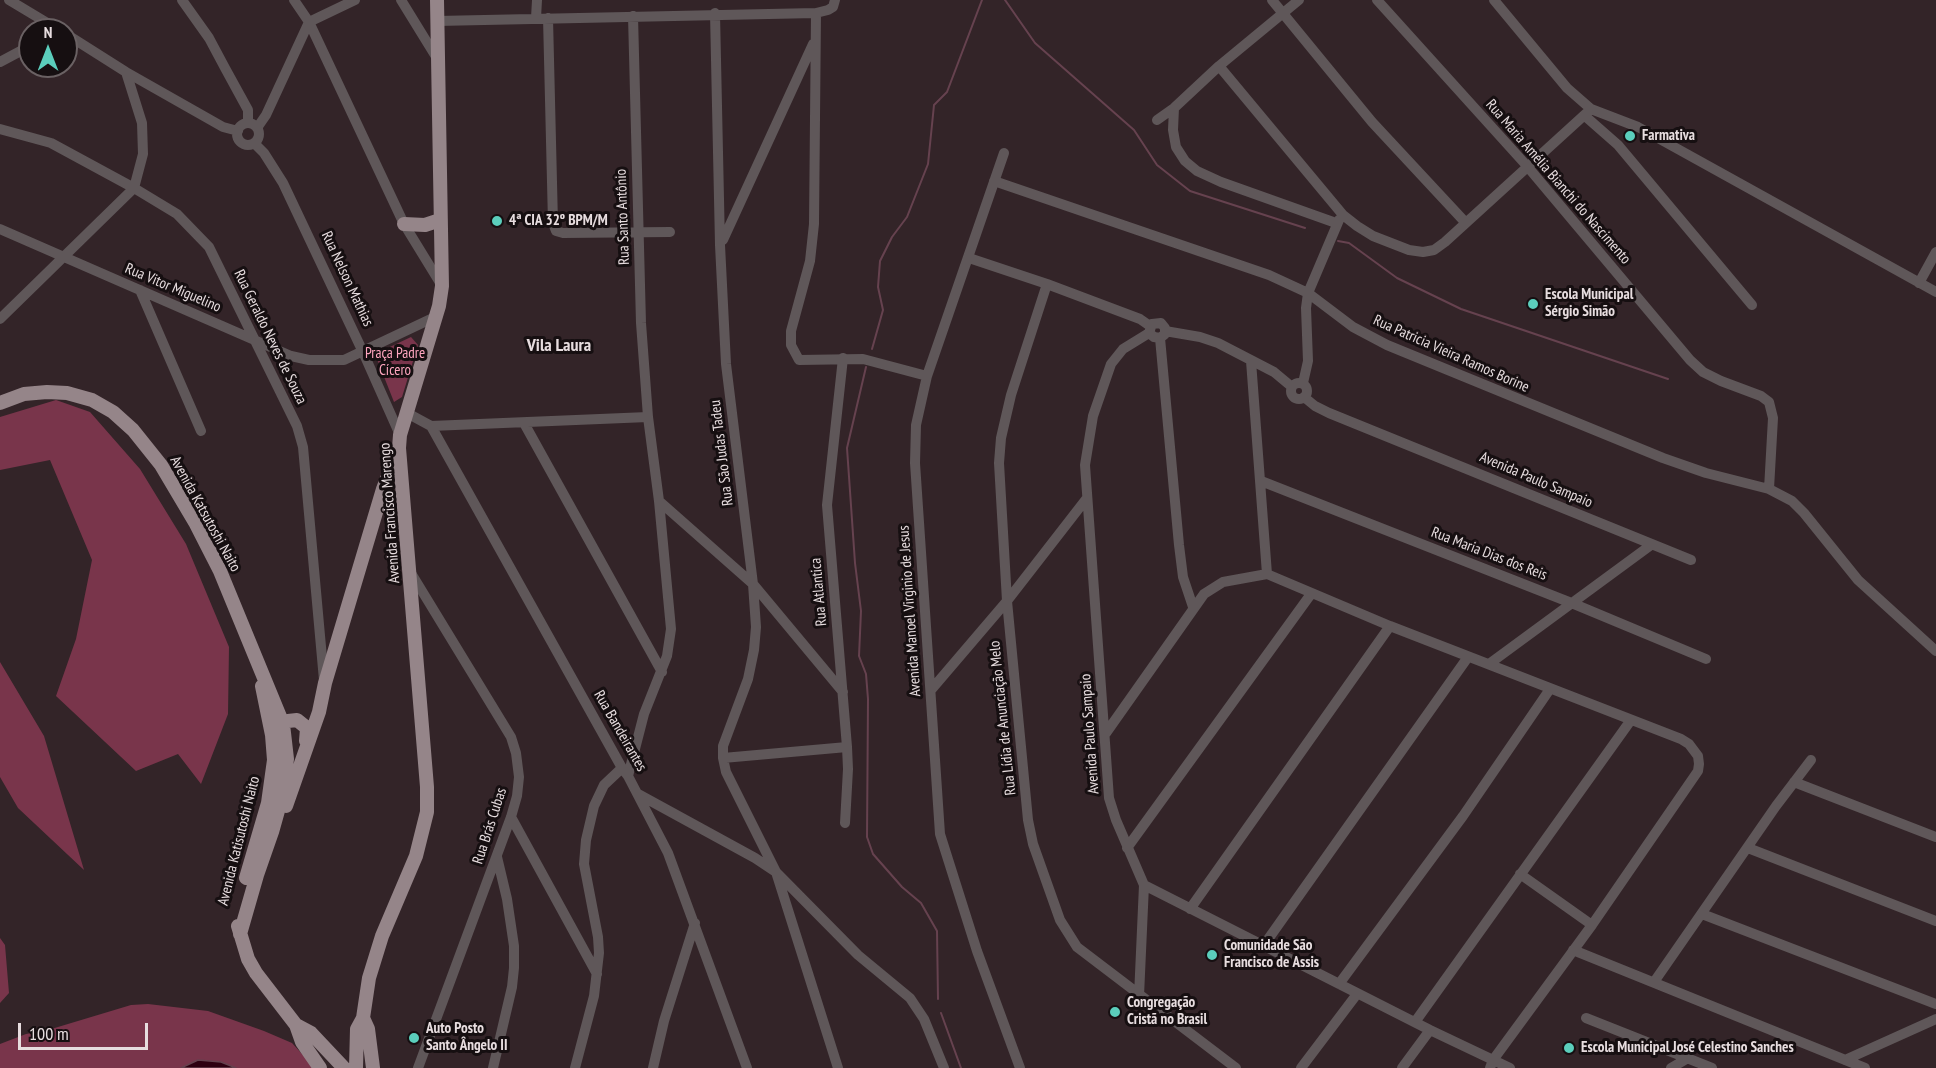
<!DOCTYPE html>
<meta charset="utf-8">
<style>
body{margin:0}
#map{position:relative;width:1936px;height:1068px;overflow:hidden;background:#332428;font-family:"PT Sans Narrow",sans-serif}
canvas{display:block}
.north{position:absolute;left:18px;top:18px;width:60px;height:60px;box-sizing:border-box;background:#160f11;border:2px solid #6a6163;border-radius:50%;rotate:0deg;font-size:16px;font-weight:700;line-height:24px;text-align:center;color:#e7dddf}
.north::after{content:'';display:block;margin:auto;width:21px;height:27px;background:#5bcebc;clip-path:polygon(50% 0,100% 100%,50% 72%,0 100%)}
.scale{position:absolute;left:18px;top:1023px;width:130px;height:27px;box-sizing:border-box;border:3px solid #e7dddf;border-top:0;padding-left:8px;font-size:18px;line-height:21px;white-space:nowrap;color:#e7dddf;-webkit-text-stroke:4px #160f11;paint-order:stroke}
</style>
<div id="map">
<canvas width="1936" height="1068"></canvas>
<div class="north">N</div>
<div class="scale">100 m</div>
</div>
<script>
const g = document.querySelector('canvas').getContext('2d');
g.lineJoin = 'round';
function paint(path, color) { g.fillStyle = color; g.fill(path, 'evenodd'); }
const toPath = rows => new Path2D(rows.map(r => 'M' + r).join(''));
function trace(path, color, width, dash) { g.strokeStyle = color; g.lineWidth = width; g.lineCap = dash ? 'butt' : 'round'; g.setLineDash(dash || []); g.stroke(path); }
function label(font, color, halo, rows, align = 'center') {
  g.font = font + ' "PT Sans Narrow",sans-serif'; g.lineWidth = 6; g.setLineDash([]); g.textBaseline = 'middle'; g.strokeStyle = halo; g.fillStyle = color; for (const [text, x, y, turn = 0] of rows) {
    g.save(); g.translate(x, y); g.rotate((+turn || 0) * Math.PI / 180); g.textAlign = isNaN(turn) ? turn : align; if (halo) g.strokeText(text, 0, 0); g.fillText(text, 0, 0); g.restore();
  }
}
const green = toPath([
 [411,337,418,345,402,397,394,402,375,354],
 [56,400,90,412,140,469,186,544,229,647,228,714,201,784,178,754,136,771,56,696,76,639,92,560,50,460,0,470,0,417],
 [0,662,44,736,84,870,18,808,0,777],
 [0,938,5,945,9,993,0,1003],
 [148,1004,208,1011,264,1031,292,1043,315,1068,236,1068,221,1062,198,1060,181,1068,0,1068,0,1044,26,1034,48,1030,131,1005]
]);
const water = toPath([
 [198,1060,221,1062,236,1068,181,1068,198,1060]
]);
const stream = toPath([
 [1005,0,1035,43,1134,130,1157,165,1190,191,1305,228],
 [1338,241,1349,243,1397,278,1461,309,1668,379],
 [872,349,883,310,878,287,880,261,892,237,907,217,928,164,934,105,947,92,982,0],
 [866,367,847,448,855,563,861,611,859,656,866,674,868,699,867,837,873,854,902,887,921,903,937,931,938,999],
 [941,1013,961,1068]
]);
const minor = toPath([
 [9,0,59,30],
 [182,0,209,38,225,68,248,110,248,123],
 [294,0,309,22,404,224,442,286],
 [401,0,438,60],
 [1272,0,1372,122,1465,222],
 [1377,0,1527,166,1690,360,1703,372,1721,381,1761,396,1769,402,1773,418,1769,489],
 [1494,0,1567,88,1591,109,1638,127,1936,292],
 [715,13,720,245,726,364,753,584,756,627,754,650,748,679,723,746,723,758,726,772,776,872,838,1068],
 [816,13,814,224,810,261,791,331,791,345,799,360,863,359,927,376],
 [536,18,537,0],
 [548,18,553,223,556,231,563,233,670,232],
 [437,21,816,13,828,10,833,7,835,0],
 [66,34,126,72,223,127,238,131],
 [0,62,30,46],
 [1219,66,1343,215,1357,226,1373,236,1409,250,1423,252,1434,250,1445,242,1591,109],
 [1174,108,1173,130,1176,147,1185,161,1197,171,1221,182,1336,223],
 [1585,116,1618,145,1752,305],
 [1157,120,1174,108,1219,66,1299,0],
 '237 134a11 11 0 1 1 22 0a11 11 0 1 1-22 0Z',
 [257,128,266,115,309,22,355,0],
 [0,129,51,143,134,188,177,214,209,247,297,426,303,447,324,680],
 [254,143,264,153,283,183,363,352,400,435],
 [1004,153,927,376,916,425,915,463,940,834,977,951,1020,1068],
 [994,181,1269,275,1308,293,1353,327,1387,345,1663,458,1706,473,1769,489,1792,501,1804,513,1858,580,1936,651],
 [0,229,291,356,309,360,344,360,435,317],
 [723,240,813,44],
 [969,258,1047,284,1140,319,1150,326],
 [1919,283,1936,252],
 [1047,284,1011,395,1001,438,999,463,1007,601,1028,820,1033,844,1060,920,1077,947,1236,1068],
 [140,290,201,431],
 [0,319,134,188,143,154,142,123,126,72],
 [1165,331,1200,337,1218,343,1274,372,1292,387],
 [1149,333,1154,337,1160,338,1165,334,1165,328,1161,323,1152,324,1149,333,1123,349,1111,364,1093,416,1085,465,1109,798,1116,820,1144,885,1430,1030,1510,1068],
 [1160,338,1179,545,1183,577,1193,607],
 [843,358,827,505,847,747,848,769,845,823],
 [1251,361,1267,574],
 '1291 391a8 8 0 1 1 16 0a8 8 0 1 1-16 0Z',
 [1303,383,1308,361,1306,308,1308,293,1339,220],
 [1304,397,1315,406,1329,413,1691,560],
 [407,413,431,426,648,417],
 [524,423,662,672],
 [431,426,622,768,628,776,668,853,747,1068],
 [1261,481,1574,604,1706,659],
 [659,501,753,584,843,692],
 [411,573,511,737,516,753,519,777,517,796,511,817,418,1068],
 [1489,664,1651,545],
 [931,690,1007,601,1087,498],
 [1106,733,1204,594,1223,582,1267,574,1390,626,1681,739,1689,744,1698,756,1699,764,1698,771,1592,925,1493,1060,1490,1068],
 [723,758,847,747],
 [628,776,644,714,667,656,671,629,659,501,648,417,641,323,633,16],
 [1794,782,1936,837],
 [638,794,755,858,776,872,858,955,910,998,924,1019,944,1068],
 [511,817,597,974],
 [1127,848,1311,594],
 [1748,848,1936,921],
 [1520,874,1592,925],
 [1190,909,1390,626],
 [1702,914,1936,1004],
 [1264,945,1468,657],
 [1573,950,1865,1068],
 [1654,982,1776,806,1811,760],
 [1339,984,1463,816,1550,689],
 [1139,996,1144,885],
 [1586,1018,1712,1068],
 [1415,1022,1631,720],
 [1845,1060,1936,1019],
 [493,1068,512,987,514,968,514,946,507,899,497,857],
 [575,1068,594,996,599,953,598,937,584,864,586,840,594,806,604,785,622,768],
 [653,1068,664,1021,695,923],
 [1301,1068,1357,994],
 [1402,1068,1430,1030],
 [1671,1068,1688,1058]
]);
const major = toPath([
 [404,224,425,225,440,220],
 [0,403,24,394,47,392,67,393,92,400,113,412,133,430,161,465,196,524,220,571,283,724,287,759,281,800,272,832,257,875,240,934],
 [277,730,288,721,297,720,307,728,306,741],
 [286,806,319,712,325,683,383,489,398,450],
 [246,878,268,803,274,760,272,735,262,686],
 [238,926,248,959,256,973,296,1025,302,1042,320,1068],
 [363,1018,368,1029,373,1068],
 [296,1025,311,1033,344,1068],
 [356,1068,357,1029,363,1018,369,978,382,936,416,856,427,812,427,787,399,448,400,435,439,306,442,286,437,0]
]);
const markers = [
 [1630,136,6,"#5bcebc"],
 [497,221,6,"#5bcebc"],
 [1533,304,6,"#5bcebc"],
 [1212,955,6,"#5bcebc"],
 [1115,1012,6,"#5bcebc"],
 [414,1038,6,"#5bcebc"],
 [1569,1048,6,"#5bcebc"]
];
const poiNames = [
 ["Farmativa",1642,136],
 ["4ª CIA 32º BPM/M",509,221],
 ["Escola Municipal",1545,295],
 ["Sérgio Simão",1545,312],
 ["Comunidade São",1224,946],
 ["Francisco de Assis",1224,963],
 ["Congregação",1127,1003],
 ["Cristã no Brasil",1127,1020],
 ["Auto Posto",426,1029],
 ["Santo Ângelo II",426,1046],
 ["Escola Municipal José Celestino Sanches",1581,1048]
];
const streetNames = [
 ["Rua Maria Amélia Bianchi do Nascimento",1558,182,49],
 ["Rua Santo Antônio",623,217,-92],
 ["Rua Nelson Mathias",347,279,65],
 ["Rua Vitor Miguelino",173,288,23],
 ["Rua Geraldo Neves de Souza",270,337,64],
 ["Rua Patricia Vieira Ramos Borine",1451,354,24],
 ["Rua São Judas Tadeu",722,453,-97],
 ["Avenida Paulo Sampaio",1536,480,23],
 ["Avenida Francisco Marengo",390,513,-94],
 ["Avenida Katsutoshi Naito",205,514,61],
 ["Rua Maria Dias dos Reis",1489,554,21],
 ["Rua Atlantica",819,592,-95],
 ["Avenida Manoel Virginio de Jesus",910,611,-94],
 ["Rua Lídia de Anunciação Melo",1003,718,-96],
 ["Rua Bandeirantes",620,731,60],
 ["Avenida Paulo Sampaio",1090,734,-94],
 ["Rua Brás Cubas",490,826,-72],
 ["Avenida Katisutoshi Naito",239,841,-76]
];
const parkNames = [
 ["Praça Padre",395,354],
 ["Cícero",395,371]
];
const quarterNames = [
 ["Vila Laura",559,346]
];
paint(green, '#79354b');
paint(water, '#2e0011');
trace(water, '#66424f', 1.5);
trace(stream, '#66424f', 2);
trace(minor, '#5f5759', 10);
trace(major, '#958589', 14);
for (const [x, y, r, color] of markers) { const dot = new Path2D(); dot.arc(x, y, r, 0, 2 * Math.PI); g.fillStyle = color; g.fill(dot); trace(dot, '#160f11', 2); }
label('bold 15px', '#e7dddf', '#160f11', poiNames, 'left');
label('15px', '#e7dddf', '#160f11', streetNames);
label('15px', '#fea5be', '#160f11', parkNames);
label('bold 18px', '#e7dddf', '#160f11', quarterNames);
</script>
